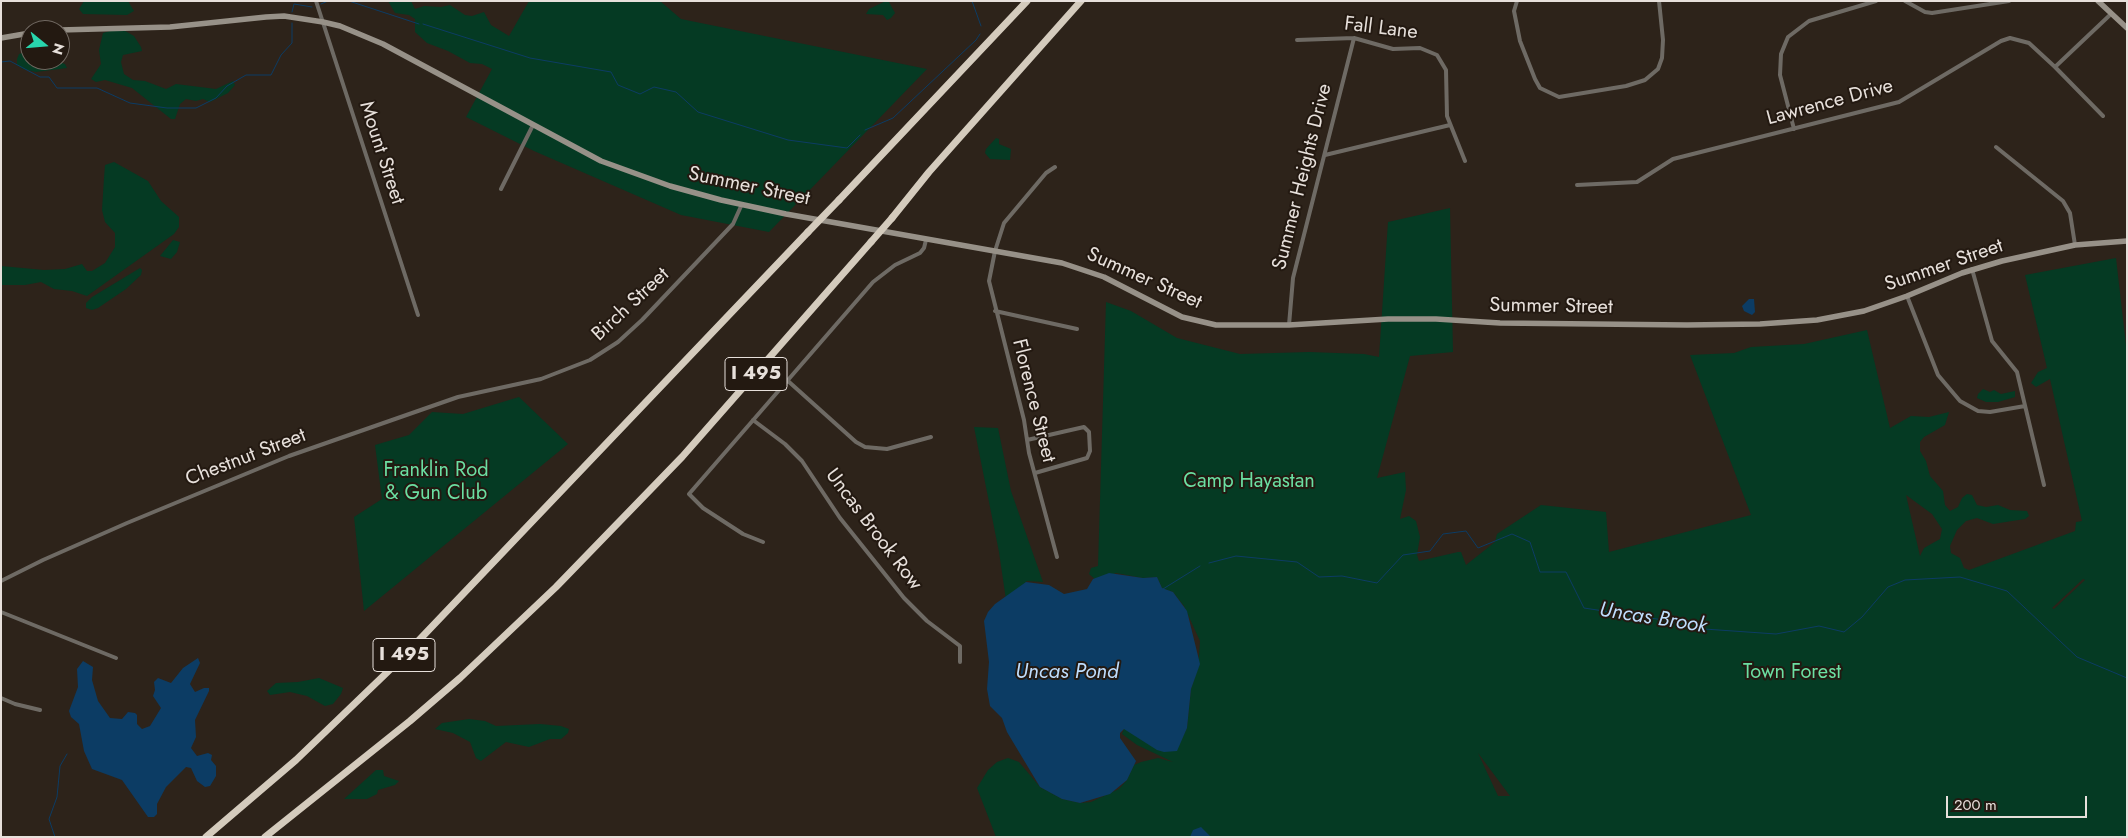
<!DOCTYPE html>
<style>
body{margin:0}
#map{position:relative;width:2128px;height:838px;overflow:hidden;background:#2d231a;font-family:Jost,sans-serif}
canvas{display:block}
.frame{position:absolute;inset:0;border:2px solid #e7e0db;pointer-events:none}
.north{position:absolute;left:20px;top:20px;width:50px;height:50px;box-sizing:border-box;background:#231911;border:1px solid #716962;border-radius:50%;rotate:107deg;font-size:14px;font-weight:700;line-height:20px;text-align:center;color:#e7e0db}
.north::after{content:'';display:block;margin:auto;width:18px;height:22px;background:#28d5ad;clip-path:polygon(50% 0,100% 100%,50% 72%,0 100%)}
.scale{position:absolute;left:1946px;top:796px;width:141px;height:22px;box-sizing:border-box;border:2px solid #e7e0db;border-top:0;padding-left:6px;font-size:15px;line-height:18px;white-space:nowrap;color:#e7e0db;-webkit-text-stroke:4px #231911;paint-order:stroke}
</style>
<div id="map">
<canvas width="2128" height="838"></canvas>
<div class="frame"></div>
<div class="north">N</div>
<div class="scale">200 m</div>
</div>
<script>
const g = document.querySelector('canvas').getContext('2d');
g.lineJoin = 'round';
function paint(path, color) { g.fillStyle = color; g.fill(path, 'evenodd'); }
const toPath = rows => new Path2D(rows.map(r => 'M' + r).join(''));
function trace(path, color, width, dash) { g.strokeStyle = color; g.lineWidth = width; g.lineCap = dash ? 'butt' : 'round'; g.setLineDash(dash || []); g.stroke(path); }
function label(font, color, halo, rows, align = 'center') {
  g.font = font + ' Jost,sans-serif'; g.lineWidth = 4; g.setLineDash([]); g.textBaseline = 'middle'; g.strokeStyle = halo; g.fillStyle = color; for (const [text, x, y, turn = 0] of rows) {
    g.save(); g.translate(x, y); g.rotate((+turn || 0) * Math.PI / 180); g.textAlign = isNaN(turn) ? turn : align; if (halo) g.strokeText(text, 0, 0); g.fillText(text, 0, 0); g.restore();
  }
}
const green = toPath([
 [84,1,128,1,134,11,127,15,83,14,79,9],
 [388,1,411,1,415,9,424,6,441,7,450,5,465,15,472,16,484,12,491,25,509,36,529,1,660,1,681,19,927,69,769,232,681,215,534,151,466,117,492,69,482,64,470,63,448,51,427,43,415,32,415,19,409,15,395,13],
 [886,1,889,2,895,13,891,18,887,20,883,15,866,14,869,9],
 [120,28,134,36,141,47,142,51,123,55,121,62,124,74,133,80,145,81,166,89,176,84,216,89,233,81,235,85,228,93,210,102,203,99,196,101,186,99,180,104,175,119,171,119,132,88,105,80,96,82,91,79,101,64,99,50,103,33],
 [30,51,30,60,53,60,65,64,67,68,36,72,23,69,17,65,17,59,19,54],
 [996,138,999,139,999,144,1011,149,1010,160,990,159,985,153,986,149],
 [114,162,148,181,161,201,179,217,179,227,174,234,87,296,72,291,54,289,41,282,25,285,1,285,1,266,44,270,65,269,82,264,87,271,92,271,105,263,115,247,115,233,105,222,102,210,104,178,105,165],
 [1450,208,1453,352,1410,356,1377,478,1405,472,1406,490,1400,519,1409,516,1416,521,1420,537,1417,555,1419,561,1458,552,1461,552,1466,565,1495,542,1497,534,1541,505,1606,512,1609,552,1751,515,1690,355,1734,353,1751,347,1804,344,1867,330,1890,428,1911,416,1929,417,1949,412,1945,425,1924,437,1920,442,1920,451,1926,461,1930,476,1943,491,1945,505,1950,511,1958,507,1962,498,1967,494,1972,495,1977,505,1986,507,1998,505,2010,510,2027,511,2029,516,2025,519,1993,524,1977,518,1966,521,1957,530,1950,546,1951,553,1960,558,1964,568,1969,570,2075,531,2076,522,2082,521,2050,379,2036,387,2031,383,2038,372,2047,368,2025,275,2116,258,2127,354,2127,837,996,837,977,788,988,770,997,762,1008,758,1019,762,1040,787,1062,799,1080,803,1091,802,1119,789,1127,780,1134,765,1141,762,1158,758,1173,762,1137,745,1122,734,1125,726,1179,744,1187,728,1191,689,1198,668,1200,641,1184,606,1173,592,1162,588,1157,577,1143,578,1116,573,1097,581,1089,574,1091,568,1098,566,1106,302,1131,311,1177,338,1240,354,1309,352,1364,354,1379,357,1388,222],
 [1906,495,1932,514,1942,529,1940,539,1924,548,1920,556],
 [2083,579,2085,580,2054,609,2052,608],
 [1478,753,1510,796,1498,796],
 [173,240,180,242,177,252,171,259,160,256],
 [140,268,142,270,141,275,126,289,98,308,92,310,86,308,86,303,92,297],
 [1983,389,1990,392,1994,390,2001,394,2015,391,2015,397,1998,402,1986,402,1977,398,1978,394],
 [519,397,568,444,364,611,354,517,382,499,375,445,409,435,432,412,463,414],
 [974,427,998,428,1011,491,1043,582,1027,581,1006,600,999,552],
 [319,678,343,688,341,694,333,704,325,706,307,696,290,692,270,695,267,691,276,683,298,682],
 [469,719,485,721,496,726,540,724,561,726,569,729,568,733,561,739,550,739,529,747,506,742,481,761,476,758,470,742,453,733,435,729,442,723],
 [376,770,383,770,384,776,399,781,395,785,378,790,377,794,367,799,344,799]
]);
const water = toPath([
 [1749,299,1754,299,1755,312,1752,315,1744,311,1742,306],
 [1109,573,1143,578,1157,577,1162,588,1173,592,1187,611,1200,664,1191,689,1187,728,1177,751,1164,752,1157,750,1124,729,1120,733,1120,738,1136,761,1127,780,1110,794,1080,803,1062,799,1040,787,1007,732,1002,718,990,706,987,689,989,662,984,621,988,612,995,604,1026,582,1049,585,1064,594,1087,589,1093,579],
 [198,658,200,663,190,684,195,692,204,688,209,688,209,691,195,720,196,737,191,748,197,756,208,753,212,755,211,760,216,766,216,776,210,786,205,787,197,781,191,768,186,767,166,787,157,804,157,814,154,817,148,817,122,780,92,769,84,751,79,724,71,717,69,711,78,687,77,669,83,661,93,667,92,680,98,701,110,718,122,719,128,712,135,713,137,715,137,724,142,729,150,726,161,708,153,696,155,690,154,682,158,678,171,683,183,668],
 [1201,827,1211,837,1190,837,1193,830]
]);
const stream = toPath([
 [349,1,419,24],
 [972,1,981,26],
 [321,4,328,1],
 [292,12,294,4,312,7],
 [423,24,530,58,611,72,618,85,640,94,654,87,676,92,698,112,788,140,847,148,860,135],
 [1,62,10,61,40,77,49,77,57,88,97,88,130,103,167,108,196,108,216,98,227,86,246,75,271,75,281,55,292,43,292,23],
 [865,130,893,118,976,40,980,34],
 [1209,563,1236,556,1297,562,1319,577,1342,576,1377,583,1403,555,1430,551,1443,534,1466,531,1478,548,1512,534,1530,542,1540,572,1566,572,1584,608,1670,621,1690,628,1776,634,1819,626,1844,632,1862,617,1888,587,1905,580,1960,577,2007,591,2077,657,2127,678],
 [1163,589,1200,566],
 [55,837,49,819,57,797,60,766,67,754]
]);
const street = toPath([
 [316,1,418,315],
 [1517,1,1514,11,1520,41,1535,79,1540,88,1559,97,1626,86,1645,80,1658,69,1662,58,1663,40,1659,1],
 [1905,1,1925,12,1932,13,2009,1],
 [1297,40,1354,38,1393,49,1420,48,1437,55,1446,70,1447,116,1465,161],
 [2055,67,2103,116],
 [1794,129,1780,75,1781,54,1788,37,1809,21,1876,1],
 [1996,147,2063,201,2070,213,2075,245],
 [1325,155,1450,125],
 [1055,167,1046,173,1004,223,995,251,989,281,1024,420,1029,453,1057,557],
 [1577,185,1637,182,1673,159,1899,102,2001,41,2010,38,2029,43,2055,67,2111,14],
 [501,189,533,125],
 [1972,269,1992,341,2017,372,2044,485],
 [1907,296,1938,375,1960,401,1978,411,1990,412,2025,406],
 [995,311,1077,329],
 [1289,325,1293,278,1354,38],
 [788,381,856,442,865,447,887,449,931,437],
 [753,420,785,444,802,461,840,518,904,598,927,621,960,646,960,662],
 [1027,440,1084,427,1089,432,1090,451,1087,458,1035,473],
 [763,542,743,534,703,508,689,494,873,282,895,265,920,253,924,248,926,240],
 [1,581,43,560,127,523,289,456,458,397,541,379,590,360,618,342,642,320,733,224,742,204],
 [1,612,116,658],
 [1,698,15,704,40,710]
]);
const secondary = toPath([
 [2098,1,2127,28],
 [60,30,170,27,266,17,284,16,323,22,340,26,383,44,601,161,670,186,721,200,786,214,1062,263,1104,277,1182,317,1216,325,1289,325,1388,319,1436,319,1500,323,1687,325,1760,324,1817,320,1864,311,1907,296,1962,273,2002,261,2075,245,2127,241],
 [1,38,30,33]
]);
const highway = toPath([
 [839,200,1027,1],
 [892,218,929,172,1081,1],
 [206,837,296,760,402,658,808,232],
 [265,837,410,721,460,678,556,587,682,457,871,242]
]);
const highwayBridge = toPath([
 [808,232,839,200],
 [871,242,892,218]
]);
const shields = [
 [756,374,62],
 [404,655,62]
];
const shieldNames = [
 ["I 495",756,374],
 ["I 495",404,655]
];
const streetNames = [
 ["Fall Lane",1381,29,7],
 ["Lawrence Drive",1830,103,-15],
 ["Mount Street",381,153,72],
 ["Summer Heights Drive",1303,177,-76],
 ["Summer Street",749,187,12],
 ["Summer Street",1944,266,-19],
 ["Summer Street",1144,279,24],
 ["Birch Street",631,305,-43],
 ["Summer Street",1551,307,1],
 ["Florence Street",1033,401,76],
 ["Chestnut Street",246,458,-21],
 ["Uncas Brook Row",873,530,53]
];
const parkNames = [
 ["Franklin Rod",436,471],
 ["& Gun Club",436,494],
 ["Camp Hayastan",1249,482],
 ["Town Forest",1792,673]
];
const waterNames = [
 ["Uncas Brook",1653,619,9],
 ["Uncas Pond",1067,673]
];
paint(green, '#053a23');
paint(water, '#0c3c64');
trace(stream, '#0c3c64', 1);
trace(street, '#6e6a64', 4);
trace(secondary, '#979188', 5.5);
trace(highway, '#d4cbbd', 7);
trace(highwayBridge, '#d4cbbd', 7);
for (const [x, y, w] of shields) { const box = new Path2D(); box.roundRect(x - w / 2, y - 16.5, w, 33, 4); g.fillStyle = '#231911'; g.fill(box); trace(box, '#e7e0db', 1); }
label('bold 19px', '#e7e0db', null, shieldNames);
label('20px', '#e7e0db', '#231911', streetNames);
label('20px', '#6bdfa2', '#231911', parkNames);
label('italic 21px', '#beddfd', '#231911', waterNames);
</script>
